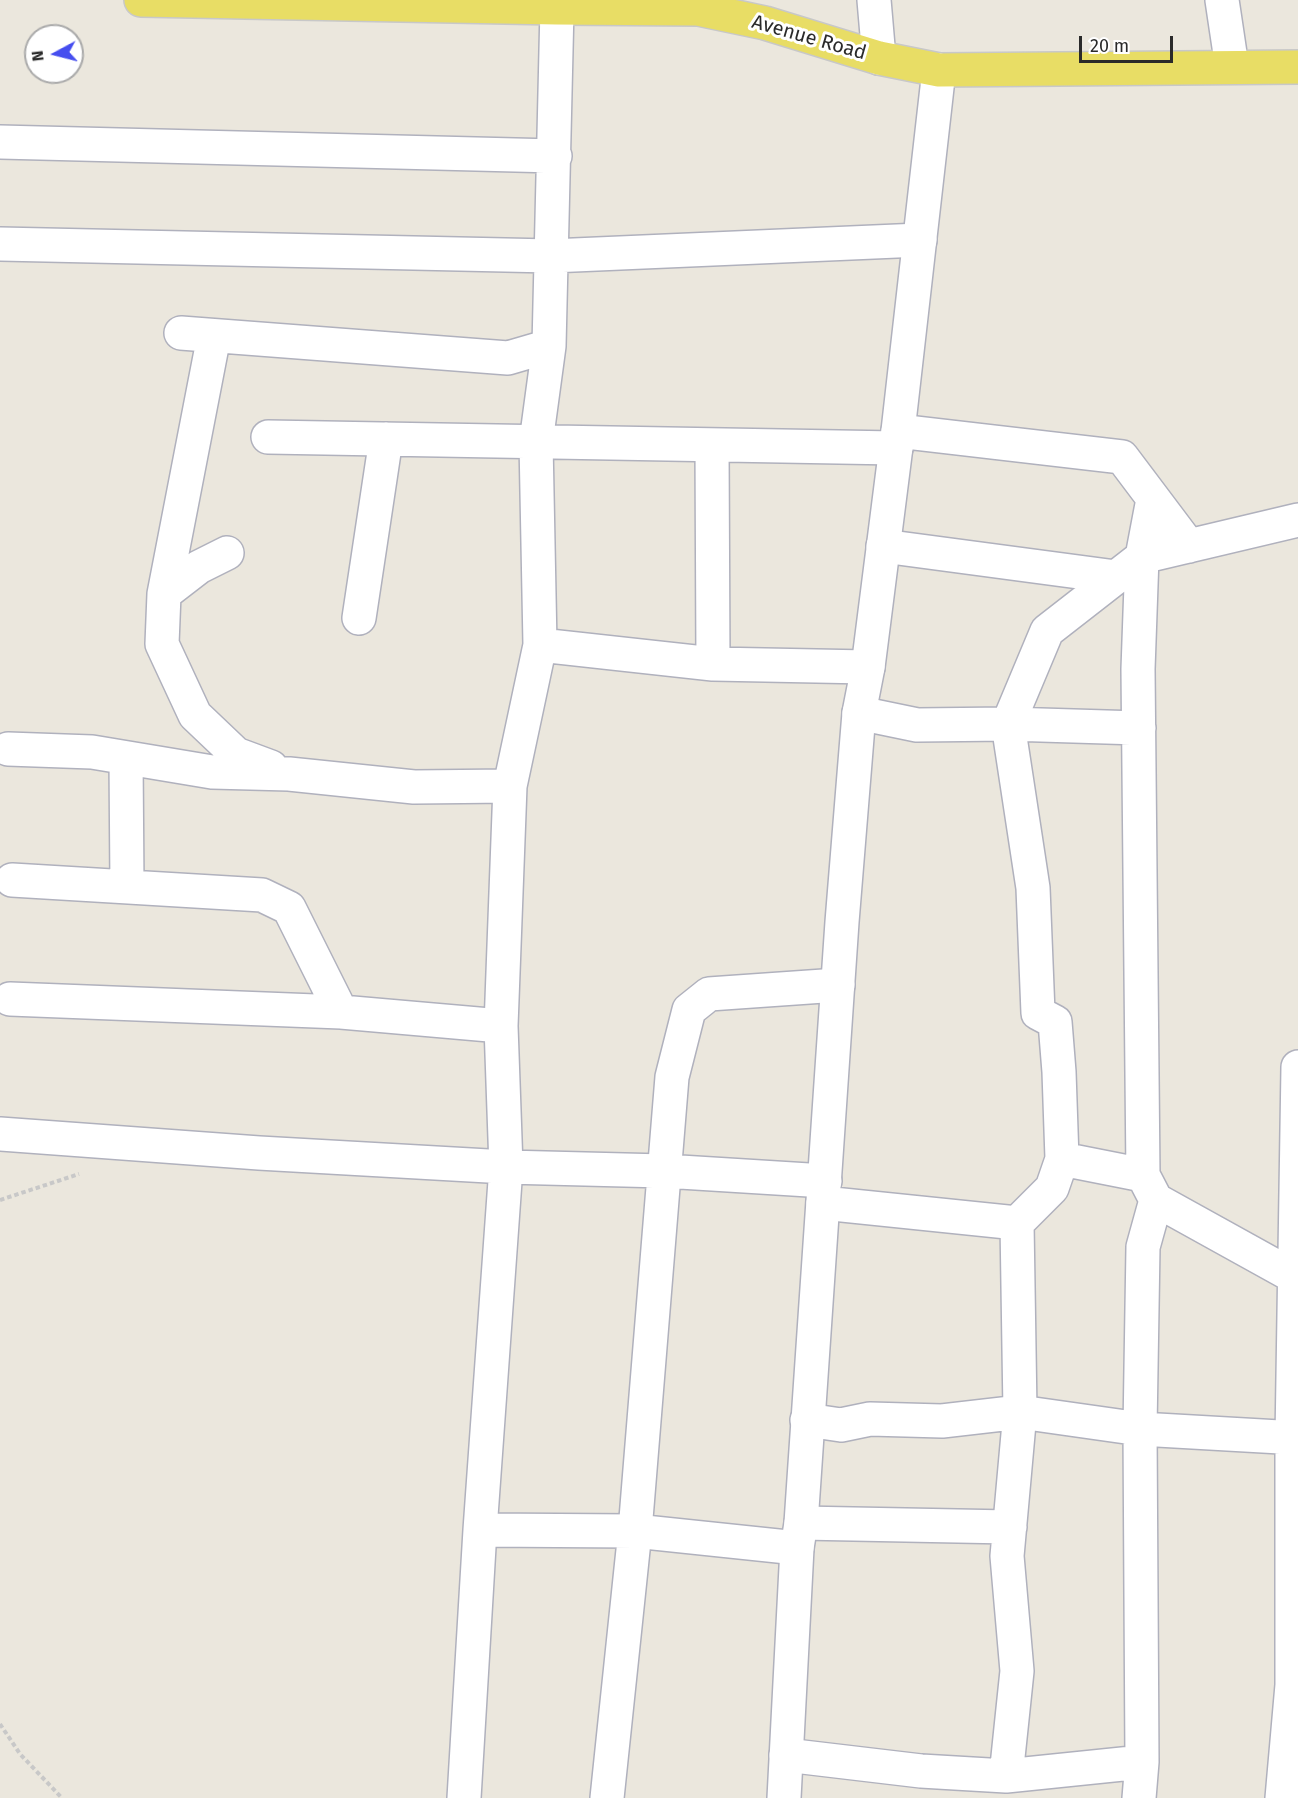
<!DOCTYPE html>
<style>
body{margin:0}
#map{position:relative;width:1298px;height:1798px;overflow:hidden;background:#ebe7dd;font-family:"Fira Sans",sans-serif}
canvas{display:block}
.north{position:absolute;left:24px;top:24px;width:60px;height:60px;box-sizing:border-box;background:#fff;border:2px solid #aaa;border-radius:50%;rotate:263deg;font-size:16px;font-weight:700;line-height:24px;text-align:center;color:#2a2a2a}
.north::after{content:'';display:block;margin:auto;width:21px;height:27px;background:#464eef;clip-path:polygon(50% 0,100% 100%,50% 72%,0 100%)}
.scale{position:absolute;left:1079px;top:36px;width:94px;height:27px;box-sizing:border-box;border:3px solid #2a2a2a;border-top:0;padding-left:8px;font-size:18px;line-height:21px;white-space:nowrap;color:#2a2a2a;-webkit-text-stroke:4px #fff;paint-order:stroke}
</style>
<div id="map">
<canvas width="1298" height="1798"></canvas>
<div class="north">N</div>
<div class="scale">20 m</div>
</div>
<script>
const g = document.querySelector('canvas').getContext('2d');
g.lineJoin = 'round';
const toPath = rows => new Path2D(rows.map(r => 'M' + r).join(''));
function trace(path, color, width, dash) { g.strokeStyle = color; g.lineWidth = width; g.lineCap = dash ? 'butt' : 'round'; g.setLineDash(dash || []); g.stroke(path); }
function label(font, color, halo, rows, align = 'center') {
  g.font = font + ' "Fira Sans",sans-serif'; g.lineWidth = 6; g.setLineDash([]); g.textBaseline = 'middle'; g.strokeStyle = halo; g.fillStyle = color; for (const [text, x, y, turn = 0] of rows) {
    g.save(); g.translate(x, y); g.rotate((+turn || 0) * Math.PI / 180); g.textAlign = isNaN(turn) ? turn : align; if (halo) g.strokeText(text, 0, 0); g.fillText(text, 0, 0); g.restore();
  }
}
const path = toPath([
 [0,1200,79,1174],
 [0,1724,20,1754,62,1798]
]);
const street = toPath([
 [874,0,879,58],
 [1222,0,1232,67],
 [0,142,555,156],
 [0,244,551,256,920,240],
 [181,333,508,358,549,346,557,8],
 [898,431,1122,457,1189,546],
 [268,437,896,448],
 [712,445,713,664],
 [883,546,1116,577],
 [227,553,199,567,164,594,162,644,195,715,236,754,271,767],
 [164,594,214,336],
 [359,618,386,439],
 [540,645,536,442,549,346],
 [859,713,917,725,1008,724,1047,631,1142,557,1298,520],
 [8,749,92,752,212,772,289,774,414,787,510,786],
 [126,758,127,887],
 [12,880,262,895,289,908,341,1012],
 [10,999,341,1012,501,1026,510,786,540,645,713,664,868,667],
 [0,1134,259,1153,506,1167,664,1171,825,1181],
 [1062,1159,1059,1072,1055,1022,1038,1013,1033,888,1008,724,1139,728],
 [1156,1200,1295,1277],
 [823,1203,1017,1223,1020,1412,1007,1556,1017,1671,1006,1776,1142,1762,1140,1429,1143,1247,1156,1200,1143,1175,1138,669,1142,557,1153,499],
 [1017,1223,1052,1188,1062,1159,1143,1175],
 [807,1420,841,1425,870,1419,942,1421,1020,1412,1140,1429,1298,1438],
 [801,1523,1010,1527],
 [480,1530,635,1531,797,1548],
 [786,1755,921,1771,1006,1776],
 [464,1798,480,1530,506,1167,501,1026],
 [607,1798,635,1531,672,1077,689,1010,709,994,838,985],
 [1139,1798,1142,1762],
 [1282,1798,1292,1685,1292,1438,1298,1067]
]);
const secondary = toPath([
 [784,1798,797,1548,801,1523,842,922,859,713,868,667,898,431,939,70]
]);
const primary = toPath([
 [141,0,557,8,698,9,765,23,879,58,939,70,1298,67]
]);
const streetNames = [
 ["Avenue Road",809,38,16]
];
trace(street, '#b0b1bd', 36);
trace(secondary, '#b0b1bd', 36);
trace(primary, '#c8c8c8', 36);
trace(path, '#c8c8c8', 4, [4.5, 3]);
trace(street, '#fff', 33);
trace(secondary, '#fff', 33);
trace(primary, '#e8dd65', 33);
label('20px', '#2a2a2a', '#fff', streetNames);
</script>
